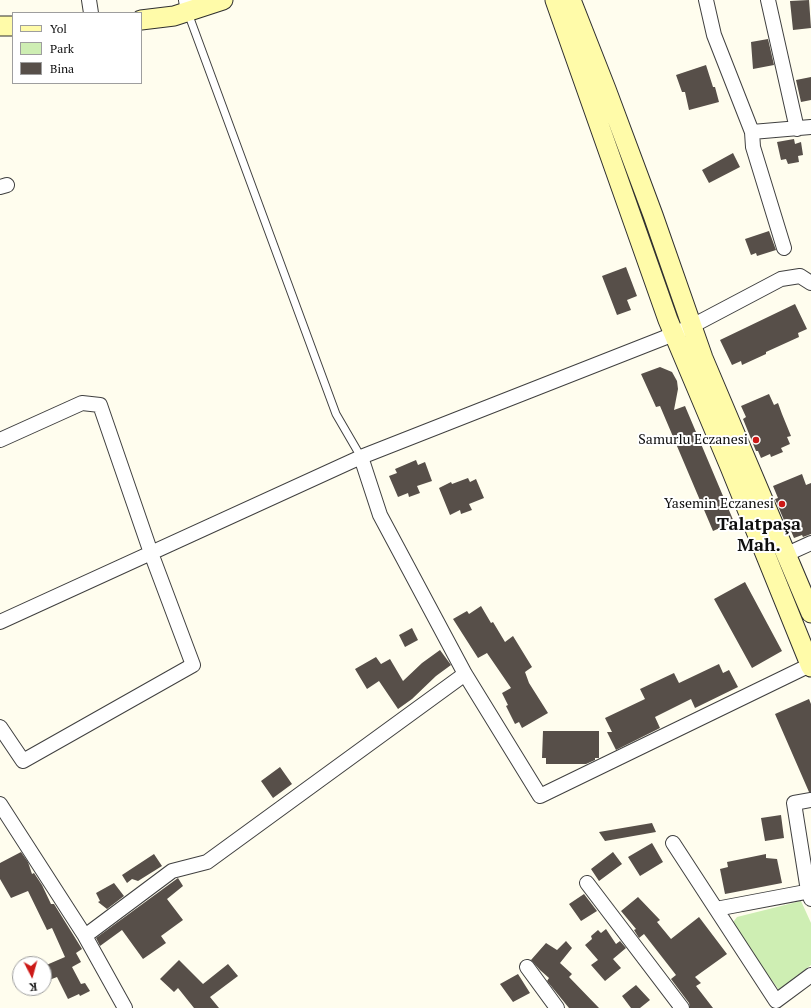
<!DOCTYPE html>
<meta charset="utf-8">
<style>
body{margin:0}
#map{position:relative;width:811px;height:1008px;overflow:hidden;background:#fffdee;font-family:"PT Serif",serif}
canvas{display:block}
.legend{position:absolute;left:12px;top:12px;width:130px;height:72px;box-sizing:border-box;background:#fff;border:1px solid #9e9e9e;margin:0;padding:5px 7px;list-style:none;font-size:12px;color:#0d0d0d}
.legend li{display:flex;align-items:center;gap:8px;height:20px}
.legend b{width:20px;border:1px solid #9e9e9e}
.north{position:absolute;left:12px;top:956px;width:40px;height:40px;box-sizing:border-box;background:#fff;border:1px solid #9e9e9e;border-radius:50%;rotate:174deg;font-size:11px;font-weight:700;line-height:16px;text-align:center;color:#0d0d0d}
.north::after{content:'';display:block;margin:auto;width:14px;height:18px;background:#cc1917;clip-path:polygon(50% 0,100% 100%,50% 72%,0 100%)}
</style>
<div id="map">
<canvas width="811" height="1008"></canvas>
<ul class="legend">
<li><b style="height:5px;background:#fffba9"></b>Yol</li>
<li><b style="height:11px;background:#ceeeb3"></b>Park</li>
<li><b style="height:11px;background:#574f49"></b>Bina</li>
</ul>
<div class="north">K</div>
</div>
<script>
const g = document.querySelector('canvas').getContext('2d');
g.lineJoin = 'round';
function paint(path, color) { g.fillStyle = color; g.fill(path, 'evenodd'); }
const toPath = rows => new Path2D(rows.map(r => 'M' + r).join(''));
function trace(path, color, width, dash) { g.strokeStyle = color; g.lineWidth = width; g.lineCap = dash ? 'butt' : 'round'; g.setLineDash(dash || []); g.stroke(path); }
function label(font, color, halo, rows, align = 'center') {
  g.font = font + ' "PT Serif",serif'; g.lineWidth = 4; g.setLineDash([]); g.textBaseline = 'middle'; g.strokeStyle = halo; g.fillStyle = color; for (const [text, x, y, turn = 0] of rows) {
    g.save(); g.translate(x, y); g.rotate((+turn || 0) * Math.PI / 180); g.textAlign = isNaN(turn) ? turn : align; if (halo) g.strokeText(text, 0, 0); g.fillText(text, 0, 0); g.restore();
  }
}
const green = toPath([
 [801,901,811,923,811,965,779,990,731,925,737,917]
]);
const building = toPath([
 [809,0,811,28,793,30,790,1],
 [768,39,774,65,753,69,751,42],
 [706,65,713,87,715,87,719,102,689,110,685,92,682,92,676,75],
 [811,77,811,100,801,102,796,80],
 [794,139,795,144,801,142,803,155,798,156,799,162,788,164,786,159,781,160,777,142],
 [733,153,740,167,709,183,702,170],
 [769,231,776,250,757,256,756,253,751,255,745,239],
 [626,267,637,296,627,300,631,310,617,315,602,276],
 [795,304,807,329,798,333,799,337,766,352,766,354,742,365,741,361,732,365,720,340],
 [660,367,672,372,677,381,678,389,674,410,685,406,734,522,713,531,660,406,656,407,641,374],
 [769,394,774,405,778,403,782,414,791,436,787,437,790,444,781,448,783,452,771,457,770,454,761,458,758,451,756,451,743,419,746,417,741,406],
 [416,460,418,465,425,462,432,481,417,486,420,493,409,497,408,493,398,497,389,476,397,473,395,469],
 [802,474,806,485,811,483,811,534,803,537,802,535,794,538,791,531,789,532,775,499,778,498,773,486],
 [468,478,470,482,476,479,484,498,469,504,472,510,461,514,460,510,450,515,439,488,451,482,452,484],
 [745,582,782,651,752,668,714,599],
 [481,606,491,623,493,622,505,642,513,636,532,667,525,672,529,683,548,713,522,728,519,722,515,724,506,706,508,705,502,693,511,688,487,653,478,658,453,619,467,611,469,614],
 [412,628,418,640,405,647,399,635],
 [440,650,451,665,436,676,412,699,398,709,379,681,367,689,355,669,376,657,381,664,390,659,403,681,422,663],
 [719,664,723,673,729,670,738,687,695,708,691,699,655,717,660,728,616,750,607,732,612,732,605,718,645,699,640,689,674,673,679,683],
 [809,699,811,704,811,792,809,792,775,714],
 [543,731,599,731,599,758,595,758,595,760,586,764,546,764,546,758,542,758],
 [280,767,292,784,273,798,261,781],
 [781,815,784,838,765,841,761,818],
 [652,823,656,832,605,841,599,832],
 [652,843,663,862,640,876,628,857],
 [21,852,28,862,32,874,34,873,42,885,51,904,54,904,82,949,76,953,81,962,72,967,81,984,85,983,90,991,80,996,79,994,68,999,57,977,44,982,44,966,65,957,52,928,47,930,28,891,11,898,0,879,0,863],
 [613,852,622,864,599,881,591,869],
 [154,854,162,866,138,881,132,879,127,883,122,875],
 [766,854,766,858,777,859,782,883,725,894,720,869,728,867,727,862],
 [178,878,183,886,167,899,183,920,161,936,166,943,143,959,122,930,100,946,96,938],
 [114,883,124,896,107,909,98,902,100,901,96,893],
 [584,894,597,911,581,921,569,904],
 [638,897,660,920,657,922,671,939,699,917,727,954,695,977,701,983,696,986,713,1008,690,1008,689,1003,671,979,676,975,644,934,639,938,634,930,636,929,621,911],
 [606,929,616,944,620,941,626,948,613,959,621,968,605,981,591,965,598,960,585,945,592,939,591,936,598,930,601,933],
 [566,941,572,948,560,963,572,974,569,977,599,1008,569,1008,547,981,549,978,540,970,531,960,546,943,557,950],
 [179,960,203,984,228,964,238,976,210,997,219,1008,194,1008,178,988,174,992,160,979],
 [518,974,530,993,513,1002,500,984],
 [636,985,650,1000,640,1008,631,1008,622,996]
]);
const lane = toPath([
 [188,13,336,414,361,457]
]);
const street = toPath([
 [89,0,91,13],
 [186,0,188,12],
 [706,0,714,35,752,132,811,127],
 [768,0,797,129],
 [752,132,753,147,784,248],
 [0,187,7,185],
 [0,440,82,403,100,405,151,553,193,665,23,761,0,727],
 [787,554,811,543],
 [0,622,361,457],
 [810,665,540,796,465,674,380,515,361,457,674,334,692,326,781,279,800,276,811,283],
 [811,800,794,803,808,891,811,899],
 [0,804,85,936,125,1008],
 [673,843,716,909,811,891],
 [587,883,682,1008],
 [716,909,776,1001,811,975],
 [85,936,172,871,207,862,465,674],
 [527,967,557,1008]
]);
const secondary = toPath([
 [555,0,668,320,730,467,811,667],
 [571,0,606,89,653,215,703,358,811,613],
 [141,20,174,16,223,0],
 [0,26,13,26]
]);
const markers = [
 [756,440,4,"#cc1917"],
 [782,504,4,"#cc1917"]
];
const poiNames = [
 ["Samurlu Eczanesi",748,440],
 ["Yasemin Eczanesi",774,504]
];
const districtNames = [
 ["Talatpaşa",759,525],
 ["Mah.",759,546]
];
paint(green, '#ceeeb3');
paint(building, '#574f49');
trace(lane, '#404040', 9);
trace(street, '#404040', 16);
trace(secondary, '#2f2f2f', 21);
trace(lane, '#fff', 7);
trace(street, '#fff', 14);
trace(secondary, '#fffba9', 19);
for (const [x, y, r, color] of markers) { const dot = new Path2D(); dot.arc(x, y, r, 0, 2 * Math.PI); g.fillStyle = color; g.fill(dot); trace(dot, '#fff', 1.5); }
label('14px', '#0d0d0d', '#fff', poiNames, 'right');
label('bold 18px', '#0d0d0d', '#fff', districtNames);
</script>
